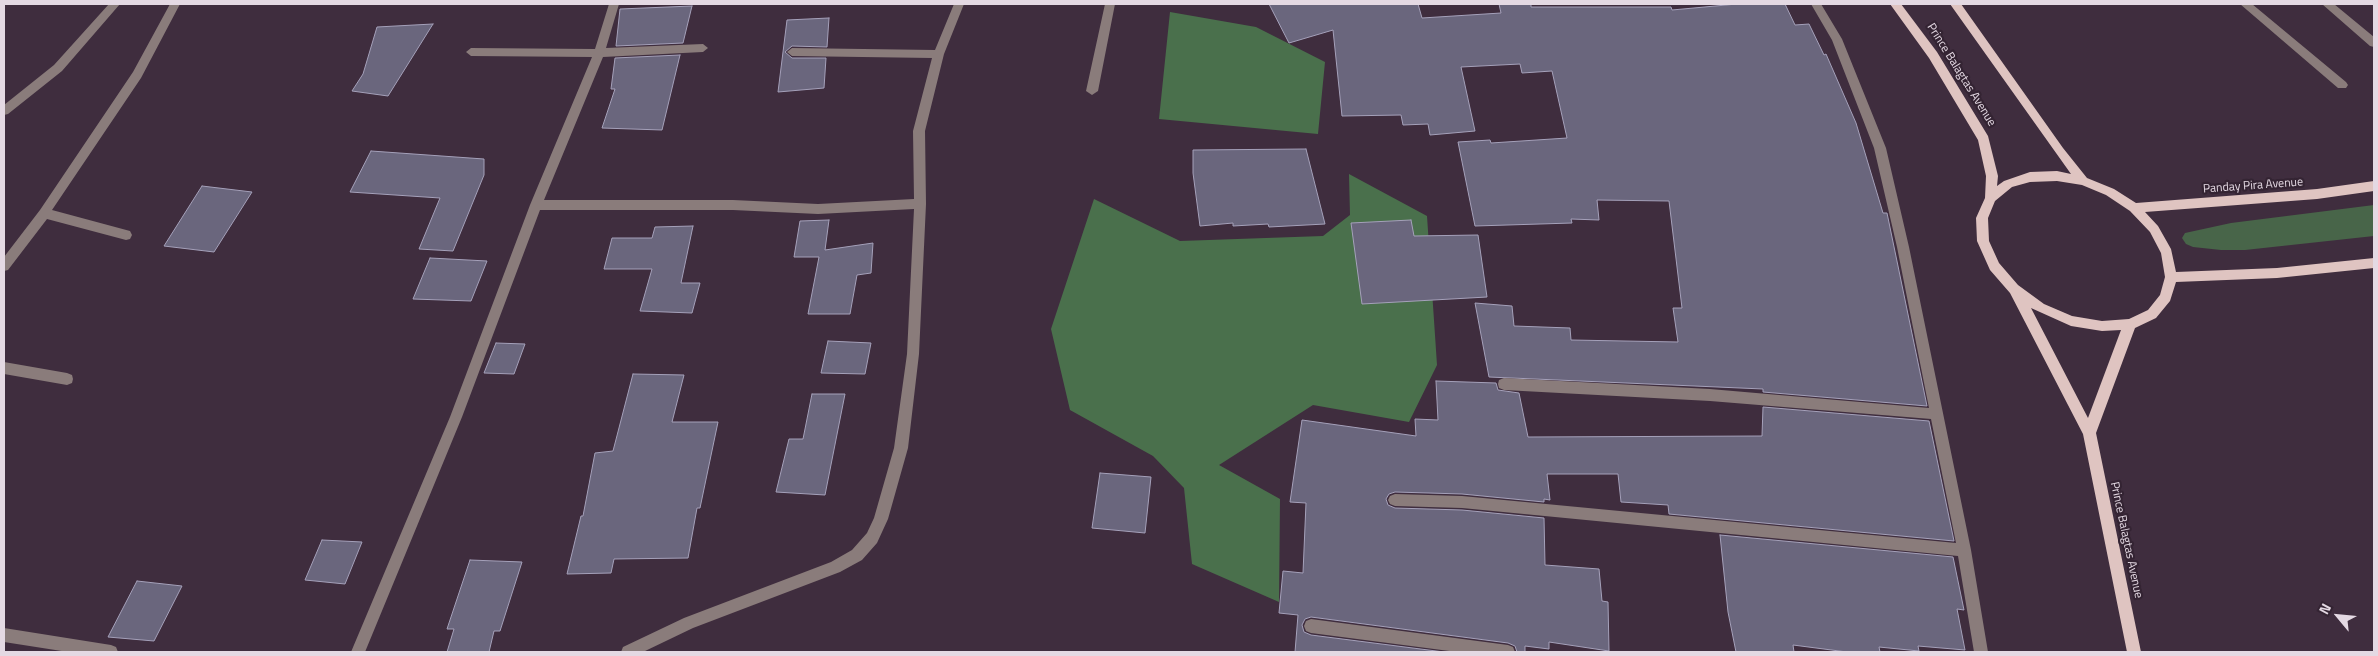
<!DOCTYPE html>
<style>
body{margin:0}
#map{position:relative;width:2378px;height:656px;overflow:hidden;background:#3f2d3e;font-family:"Titillium Web",sans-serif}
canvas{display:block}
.frame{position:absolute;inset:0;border:5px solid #e4d9e3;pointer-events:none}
.north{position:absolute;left:2313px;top:591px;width:50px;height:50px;-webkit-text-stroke:4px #342433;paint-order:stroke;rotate:298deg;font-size:14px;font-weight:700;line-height:20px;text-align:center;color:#e4d9e3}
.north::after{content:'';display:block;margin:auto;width:18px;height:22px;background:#e4d9e3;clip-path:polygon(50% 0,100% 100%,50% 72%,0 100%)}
</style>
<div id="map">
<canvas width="2378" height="656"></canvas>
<div class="frame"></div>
<div class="north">N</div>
</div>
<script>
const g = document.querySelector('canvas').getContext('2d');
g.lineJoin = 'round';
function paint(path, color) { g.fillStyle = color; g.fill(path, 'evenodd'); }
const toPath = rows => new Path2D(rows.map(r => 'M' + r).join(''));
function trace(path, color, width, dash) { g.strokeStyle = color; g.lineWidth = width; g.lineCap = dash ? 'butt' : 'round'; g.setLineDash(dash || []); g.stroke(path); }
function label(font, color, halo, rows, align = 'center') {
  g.font = font + ' "Titillium Web",sans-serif'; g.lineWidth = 4.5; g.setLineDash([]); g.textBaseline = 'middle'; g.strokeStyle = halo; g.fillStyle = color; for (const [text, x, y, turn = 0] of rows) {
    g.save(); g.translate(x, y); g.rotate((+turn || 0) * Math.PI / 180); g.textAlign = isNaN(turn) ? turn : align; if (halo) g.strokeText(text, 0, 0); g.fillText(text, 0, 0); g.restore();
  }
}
const green = toPath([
 [2374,205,2374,236,2245,250,2221,250,2193,247,2186,244,2182,238,2185,233,2231,223]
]);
const forest = toPath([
 [1170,12,1256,27,1325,62,1318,134,1159,119],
 [1349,174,1427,216,1437,365,1409,422,1313,405,1219,465,1280,499,1279,602,1192,564,1184,488,1153,456,1070,410,1051,329,1094,199,1180,241,1323,236,1350,215]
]);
const building = toPath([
 [1269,4,1418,4,1422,18,1501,13,1499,4,1531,4,1531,7,1671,7,1672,10,1737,4,1785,4,1795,25,1809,24,1824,55,1826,54,1856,123,1883,213,1887,213,1927,406,1763,392,1763,389,1489,377,1475,303,1512,306,1514,326,1570,328,1571,340,1678,342,1673,308,1682,308,1669,201,1597,200,1599,220,1571,219,1572,223,1475,226,1458,142,1490,140,1491,143,1567,138,1552,71,1522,73,1520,64,1461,67,1475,131,1430,135,1428,124,1403,125,1401,115,1342,116,1333,30,1289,43,1269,4],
 [692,6,683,43,616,46,620,9,692,6],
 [829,18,827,47,792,46,785,52,792,58,826,58,824,88,778,92,787,20,829,18],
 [433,24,388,96,352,91,363,74,377,27,433,24],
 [680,55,662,130,602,128,615,89,611,89,615,58,680,55],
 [1306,149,1325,224,1269,227,1268,224,1233,226,1233,223,1200,226,1193,173,1193,150,1306,149],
 [371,151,484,159,484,175,453,251,419,249,440,198,350,192,371,151],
 [202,186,252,192,214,252,164,246,202,186],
 [829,220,825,250,873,243,871,273,857,275,850,314,808,314,819,257,794,257,800,221,829,220],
 [1411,220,1414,236,1478,235,1487,297,1362,304,1351,223,1411,220],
 [693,226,681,283,700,283,692,313,640,311,652,269,604,269,612,238,652,238,655,227,693,226],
 [430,258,487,261,471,301,413,299,430,258],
 [828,341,871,343,865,374,821,373,828,341],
 [496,343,525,344,514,374,484,373,496,343],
 [633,374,684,375,672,422,718,422,700,508,697,508,688,558,614,559,611,573,567,574,581,516,583,516,595,453,613,451,633,374],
 [1436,381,1496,383,1498,390,1519,393,1528,437,1762,436,1763,407,1929,421,1954,541,1669,514,1668,505,1621,502,1618,474,1547,474,1550,500,1544,499,1544,502,1462,494,1395,492,1389,494,1386,499,1388,505,1395,508,1462,510,1544,518,1545,565,1599,569,1602,601,1608,602,1609,651,1549,642,1549,649,1525,646,1525,652,1517,652,1515,646,1508,643,1311,617,1305,619,1302,625,1304,632,1311,635,1444,652,1295,652,1298,615,1279,613,1283,571,1303,573,1306,503,1290,502,1302,420,1416,436,1415,419,1438,420,1436,381],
 [812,394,845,394,825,495,776,492,789,439,803,439,812,394],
 [1100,473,1151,477,1145,533,1092,528,1100,473],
 [1720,535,1953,557,1964,610,1957,609,1965,650,1918,646,1919,651,1879,647,1880,652,1847,652,1793,645,1794,652,1736,652,1728,612,1720,535],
 [322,540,362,542,345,584,305,580,322,540],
 [470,560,522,562,500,631,494,631,489,652,447,652,454,629,447,629,470,560],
 [137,581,182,586,154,641,108,637,137,581]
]);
const minor = toPath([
 [109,4,120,4,62,71,8,114,4,115,4,105,54,65,109,4],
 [170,4,180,4,141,78,52,210,130,231,132,235,130,239,126,240,47,219,8,270,4,271,4,257,40,210,133,72,170,4],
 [609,4,619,4,606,48,703,44,708,48,703,52,603,57,544,200,733,200,818,204,914,199,913,131,932,58,792,56,787,52,792,48,935,50,954,4,964,4,944,54,925,131,926,204,919,354,908,448,888,519,877,543,862,560,840,572,693,628,643,652,621,652,623,647,684,618,831,562,852,550,867,533,874,518,894,448,907,354,914,209,818,214,733,210,540,210,462,417,365,652,351,652,450,417,530,205,592,57,471,56,466,52,471,48,595,49,609,4],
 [1105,4,1115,4,1098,91,1092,95,1086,91,1105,4],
 [1811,4,1821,4,1842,39,1886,148,1909,247,1971,550,1988,652,1974,652,1958,556,1462,508,1395,506,1390,504,1388,500,1390,496,1395,494,1462,496,1956,543,1931,419,1710,401,1504,390,1499,388,1498,384,1499,380,1504,378,1710,389,1929,408,1897,247,1874,148,1832,40,1811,4],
 [2240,4,2252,4,2346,82,2348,85,2346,88,2338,88,2240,4],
 [2322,4,2334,4,2374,37,2374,47,2370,46,2322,4],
 [4,362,67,373,72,375,73,379,72,383,67,385,4,374,4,362],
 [1311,619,1508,645,1513,647,1515,652,1457,652,1311,633,1306,631,1304,626,1306,621,1311,619],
 [4,628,111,645,116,647,118,652,68,652,4,642,4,628]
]);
const major = toPath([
 [1890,4,1901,4,1937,52,1988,136,1998,176,1997,186,2004,181,2030,172,2057,171,2071,174,1950,4,1961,4,2063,148,2087,178,2114,189,2136,203,2317,189,2374,181,2374,191,2317,199,2145,212,2158,226,2171,249,2176,272,2277,268,2374,258,2374,268,2277,278,2176,282,2170,301,2156,318,2135,328,2096,433,2141,652,2127,652,2083,434,2010,293,1990,270,1977,241,1976,218,1985,198,1986,176,1978,140,1929,58,1890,4],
 [2057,181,2082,185,2106,195,2130,211,2150,232,2161,253,2165,277,2160,295,2148,310,2129,319,2102,321,2072,316,2044,304,2018,285,1999,263,1989,241,1988,218,1995,201,2012,187,2030,182,2057,181],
 [2031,308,2071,326,2102,331,2121,330,2088,418,2031,308]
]);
const streetNames = [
 ["Prince Balagtas Avenue",1961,75,58],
 ["Panday Pira Avenue",2253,186,-4],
 ["Prince Balagtas Avenue",2126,540,78]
];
paint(green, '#486549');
paint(forest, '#4a704c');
paint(building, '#6a667d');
trace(building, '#a5a1ba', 1);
paint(minor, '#8a7c7b');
paint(major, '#dfc4c1');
label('12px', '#e4d9e3', '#342433', streetNames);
</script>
